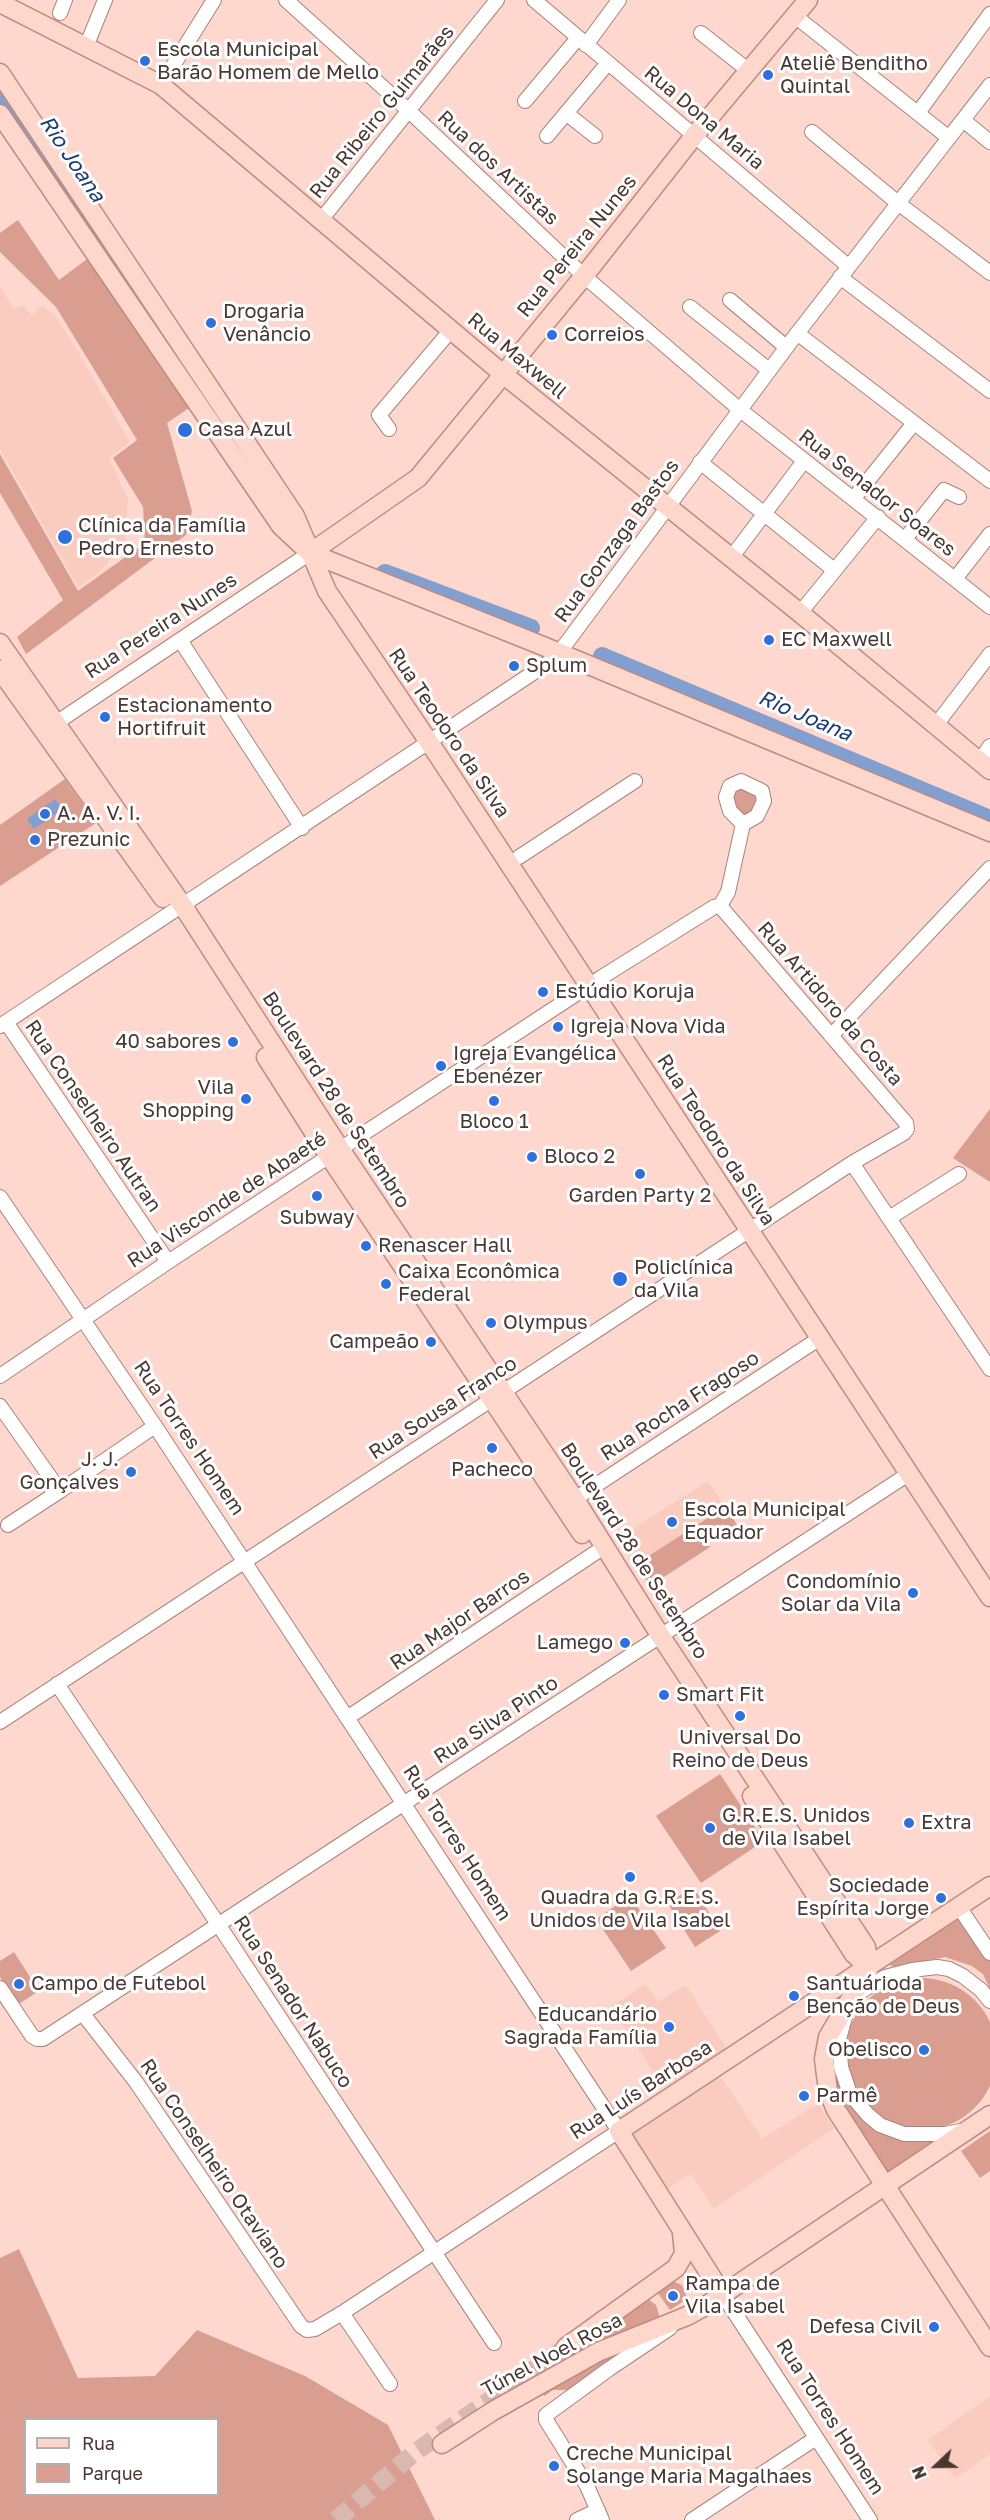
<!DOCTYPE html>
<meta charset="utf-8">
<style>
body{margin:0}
#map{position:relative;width:990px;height:2520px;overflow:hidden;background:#fed8ce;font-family:"Golos Text",sans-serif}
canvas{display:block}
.legend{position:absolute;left:24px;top:2418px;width:195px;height:78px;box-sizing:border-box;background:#fff;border:2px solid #b5afae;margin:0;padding:8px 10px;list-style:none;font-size:18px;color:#473834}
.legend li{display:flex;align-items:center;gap:12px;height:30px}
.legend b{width:30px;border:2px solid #b5afae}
.north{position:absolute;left:906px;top:2436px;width:60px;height:60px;-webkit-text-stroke:4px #fff;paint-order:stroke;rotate:248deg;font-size:16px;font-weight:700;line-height:24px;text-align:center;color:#473834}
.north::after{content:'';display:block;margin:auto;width:21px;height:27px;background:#473834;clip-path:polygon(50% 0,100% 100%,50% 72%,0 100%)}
</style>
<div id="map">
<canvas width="990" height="2520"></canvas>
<ul class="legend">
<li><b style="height:8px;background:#fdd6cc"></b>Rua</li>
<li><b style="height:16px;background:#d99e8f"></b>Parque</li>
</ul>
<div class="north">N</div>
</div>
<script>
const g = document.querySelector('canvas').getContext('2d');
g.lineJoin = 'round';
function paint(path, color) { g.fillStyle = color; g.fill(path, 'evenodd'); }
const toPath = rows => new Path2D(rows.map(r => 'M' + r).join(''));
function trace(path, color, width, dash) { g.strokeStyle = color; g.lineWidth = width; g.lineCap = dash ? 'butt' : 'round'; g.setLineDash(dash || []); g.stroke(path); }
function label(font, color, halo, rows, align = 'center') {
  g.font = font + ' "Golos Text",sans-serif'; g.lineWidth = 6; g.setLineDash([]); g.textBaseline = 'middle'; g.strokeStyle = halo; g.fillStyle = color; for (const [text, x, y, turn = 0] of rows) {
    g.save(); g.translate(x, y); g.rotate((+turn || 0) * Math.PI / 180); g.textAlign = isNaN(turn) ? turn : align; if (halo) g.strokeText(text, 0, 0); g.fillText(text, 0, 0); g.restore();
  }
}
const built = toPath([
 [0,287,14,309,23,305,32,315,43,305,55,316,76,348,130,442,109,458,128,499,125,543,99,572,78,587,0,449],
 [708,1481,725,1507,636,1564,619,1538],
 [646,1984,658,2002,686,1985,727,2048,663,2088,611,2006],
 [720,2075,762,2139,818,2103,834,2128,714,2209,691,2174,666,2190,631,2135],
 [990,2396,990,2454,955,2479,928,2440]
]);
const green = toPath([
 [18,220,59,280,91,256,189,408,167,423,192,511,186,535,26,654,17,637,63,600,0,493,0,454,78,591,145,543,143,507,113,458,137,440,56,307,0,252,0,233],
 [65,779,96,823,0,886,0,825],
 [738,785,762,797,749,819,736,815,731,788],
 [990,1109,990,1182,953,1158],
 [725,1507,740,1529,731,1534,723,1524,703,1537,710,1547,650,1586,636,1564],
 [720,1774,764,1841,701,1883,656,1816],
 [693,1886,720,1931,695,1947,668,1904],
 [630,1896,666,1948,631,1971,596,1919],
 [959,1916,990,1959,990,1989,983,1974,972,1966,945,1957,894,1967,890,1965,888,1962],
 [14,1952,39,1991,17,2005,0,1977,0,1961],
 '845 2054a76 76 0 1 1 152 0a76 76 0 1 1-152 0Z',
 [834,2065,839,2084,857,2111,936,2141,892,2173,885,2171,835,2090],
 [990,2131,990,2171,980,2178,961,2151],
 [19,2249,78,2378,155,2376,197,2330,305,2376,388,2425,435,2520,0,2520,0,2258],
 [26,2420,218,2420,218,2494,26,2494],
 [672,2281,682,2285,686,2295,684,2301,670,2310,657,2292],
 [644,2296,656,2305,660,2318,572,2357,601,2337,597,2334,573,2354,571,2349],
 [636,2340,620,2354,568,2390,553,2390,544,2396,541,2391]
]);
const water = toPath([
 [55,799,62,809,34,829,27,819]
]);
const river = toPath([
 [0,93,107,250],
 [385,573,531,628],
 [602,656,990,819]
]);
const majorTunnel = toPath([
 [336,2520,414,2453,566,2347]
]);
const minor = toPath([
 [286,0,408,110,584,276,739,409,990,607],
 [534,0,848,266],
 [60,13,65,0],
 [795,16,949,138],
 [701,33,749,71],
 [586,45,619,0],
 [86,47,105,0],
 [161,85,214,0],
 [525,101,578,38],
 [566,113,595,136],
 [918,113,990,14],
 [963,120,990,142],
 [812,132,898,203,990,273],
 [547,136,608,63],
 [321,220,497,0],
 [840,277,990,391],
 [730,300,786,347],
 [690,307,769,370],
 [797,333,990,481],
 [389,429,379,415,451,330],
 [700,462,834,570],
 [854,498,910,428],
 [905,539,944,490,959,497],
 [731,558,804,461],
 [955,579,990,534],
 [800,613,878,517],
 [180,640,302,828],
 [936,725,990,654],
 [50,727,310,553],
 [980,761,990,746],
 [741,781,762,791,764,801,757,816,743,824,730,811,726,797,730,786,741,781],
 [519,857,635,781],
 [720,906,728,892,743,824],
 [6,1022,168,1262],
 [0,1026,548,663,559,653,792,340,990,85],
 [831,1036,990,868],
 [852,1163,990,1369],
 [0,1197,155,1426,619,2131,342,2313,315,2329,307,2330,301,2326,136,2082,83,2014],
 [889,1218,959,1174],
 [0,1376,168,1262,602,977,714,907,720,906],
 [0,1406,60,1491,155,1426],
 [573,1507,581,1495,820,1338],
 [8,1525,60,1491],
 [57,1684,218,1924,494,2343],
 [347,1718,595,1553],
 [0,1722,852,1163,904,1133,907,1129,906,1123,720,906],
 [959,1907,990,1953],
 [0,1988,32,2036,37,2039,43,2039,910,1473],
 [855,1995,885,1977,912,1970,937,1967,949,1969,963,1976,981,1990,990,2001],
 [845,2017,839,2039,841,2067,850,2094,868,2115,880,2125,904,2134,945,2134,961,2131],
 [723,2295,870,2520],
 [342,2313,390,2384],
 [577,2520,598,2510],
 [602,2520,587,2486,546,2420,546,2415,609,2369,670,2328],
 [692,2520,816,2438]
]);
const major = toPath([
 [0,3,161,85,503,374,800,613,990,770],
 [0,73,295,516,327,591,439,757,990,1597],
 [0,114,281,526,310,553,543,646,990,832],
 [310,553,418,478,584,276,694,136,808,0],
 [0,643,183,906,340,1149,576,1501,660,1635,866,1947,869,1968],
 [0,670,163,898],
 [266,1057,329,1156,582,1534],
 [752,1796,854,1954,869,1968],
 [868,1969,828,2037,824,2059,828,2091,836,2110,990,2347],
 [723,2295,619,2131,990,1886],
 [566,2347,676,2268,684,2254,682,2233],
 [442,2444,493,2411,598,2352,687,2316,707,2305,990,2115]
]);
const markers = [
 [145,61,6,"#3070dd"],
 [768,75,6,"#3070dd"],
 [211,323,6,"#3070dd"],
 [552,335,6,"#3070dd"],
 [185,430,8,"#3070dd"],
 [65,537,8,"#3070dd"],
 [769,640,6,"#3070dd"],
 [514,666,6,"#3070dd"],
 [105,717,6,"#3070dd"],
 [45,814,6,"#3070dd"],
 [35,840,6,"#3070dd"],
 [543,992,6,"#3070dd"],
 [558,1027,6,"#3070dd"],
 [233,1042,6,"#3070dd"],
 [441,1066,6,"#3070dd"],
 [246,1099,6,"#3070dd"],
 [494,1101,6,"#3070dd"],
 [532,1157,6,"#3070dd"],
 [640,1174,6,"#3070dd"],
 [317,1196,6,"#3070dd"],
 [366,1246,6,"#3070dd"],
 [620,1279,8,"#3070dd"],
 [386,1284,6,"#3070dd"],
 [491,1323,6,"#3070dd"],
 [431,1342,6,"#3070dd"],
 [492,1448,6,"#3070dd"],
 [131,1472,6,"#3070dd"],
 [672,1522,6,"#3070dd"],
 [913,1593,6,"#3070dd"],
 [625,1643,6,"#3070dd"],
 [664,1695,6,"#3070dd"],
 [740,1716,6,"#3070dd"],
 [909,1823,6,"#3070dd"],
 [710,1828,6,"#3070dd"],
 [630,1877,6,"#3070dd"],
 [941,1898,6,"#3070dd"],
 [19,1984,6,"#3070dd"],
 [794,1996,6,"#3070dd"],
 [669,2027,6,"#3070dd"],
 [924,2050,6,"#3070dd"],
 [804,2096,6,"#3070dd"],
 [673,2296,6,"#3070dd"],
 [934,2327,6,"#3070dd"],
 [554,2466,6,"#3070dd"]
];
const poiNames = [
 ["Escola Municipal",157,50],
 ["Barão Homem de Mello",157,73],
 ["Ateliê Benditho",780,64],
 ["Quintal",780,87],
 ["Drogaria",223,312],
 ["Venâncio",223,335],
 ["Correios",564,335],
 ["Casa Azul",198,430],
 ["Clínica da Família",78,526],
 ["Pedro Ernesto",78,549],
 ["EC Maxwell",781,640],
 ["Splum",526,666],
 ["Estacionamento",117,706],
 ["Hortifruit",117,729],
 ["A. A. V. I.",57,814],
 ["Prezunic",47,840],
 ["Estúdio Koruja",555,992],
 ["Igreja Nova Vida",570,1027],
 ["40 sabores",221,1042,"right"],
 ["Igreja Evangélica",453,1054],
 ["Ebenézer",453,1077],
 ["Vila",234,1088,"right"],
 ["Shopping",234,1111,"right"],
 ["Bloco 1",494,1122,"center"],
 ["Bloco 2",544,1157],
 ["Garden Party 2",640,1196,"center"],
 ["Subway",317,1218,"center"],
 ["Renascer Hall",378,1246],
 ["Policlínica",634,1268],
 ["da Vila",634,1291],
 ["Caixa Econômica",398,1272],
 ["Federal",398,1295],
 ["Olympus",503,1323],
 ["Campeão",419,1342,"right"],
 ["J. J.",119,1460,"right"],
 ["Gonçalves",119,1483,"right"],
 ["Pacheco",492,1470,"center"],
 ["Escola Municipal",684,1510],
 ["Equador",684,1533],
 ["Condomínio",901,1582,"right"],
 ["Solar da Vila",901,1605,"right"],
 ["Lamego",613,1643,"right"],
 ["Smart Fit",676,1695],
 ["Universal Do",740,1738,"center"],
 ["Reino de Deus",740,1761,"center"],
 ["G.R.E.S. Unidos",722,1816],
 ["de Vila Isabel",722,1839],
 ["Extra",921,1823],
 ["Sociedade",929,1886,"right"],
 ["Espírita Jorge",929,1909,"right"],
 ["Quadra da G.R.E.S.",630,1898,"center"],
 ["Unidos de Vila Isabel",630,1921,"center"],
 ["Campo de Futebol",31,1984],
 ["Santuárioda",806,1984],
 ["Benção de Deus",806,2007],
 ["Educandário",657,2015,"right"],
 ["Sagrada Família",657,2038,"right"],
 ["Obelisco",912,2050,"right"],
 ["Parmê",816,2096],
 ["Rampa de",685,2284],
 ["Vila Isabel",685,2307],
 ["Defesa Civil",922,2327,"right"],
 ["Creche Municipal",566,2454],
 ["Solange Maria Magalhaes",566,2477]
];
const streetNames = [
 ["Rua Ribeiro Guimarães",382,112,-51],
 ["Rua Dona Maria",704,118,40],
 ["Rua dos Artistas",498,168,43],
 ["Rua Pereira Nunes",577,246,-51],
 ["Rua Maxwell",517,356,40],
 ["Rua Senador Soares",877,493,38],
 ["Rua Gonzaga Bastos",617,541,-54],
 ["Rua Pereira Nunes",161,626,-33],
 ["Rua Teodoro da Silva",449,733,56],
 ["Rua Artidoro da Costa",830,1004,49],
 ["Boulevard 28 de Setembro",336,1100,57],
 ["Rua Conselheiro Autran",93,1116,56],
 ["Rua Teodoro da Silva",716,1140,57],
 ["Rua Visconde de Abaeté",227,1200,-33],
 ["Rua Rocha Fragoso",680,1406,-33],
 ["Rua Sousa Franco",443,1408,-33],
 ["Rua Torres Homem",189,1438,56],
 ["Boulevard 28 de Setembro",634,1551,57],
 ["Rua Major Barros",460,1620,-34],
 ["Rua Silva Pinto",496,1720,-33],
 ["Rua Torres Homem",457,1843,57],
 ["Rua Senador Nabuco",293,2002,57],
 ["Rua Luís Barbosa",641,2090,-33],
 ["Rua Conselheiro Otaviano",214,2164,56],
 ["Túnel Noel Rosa",552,2355,-28],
 ["Rua Torres Homem",830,2417,57]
];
const waterNames = [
 ["Rio Joana",72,159,56],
 ["Rio Joana",805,716,23]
];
paint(built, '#faccc0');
paint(green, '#d99e8f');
paint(water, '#839fcf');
trace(river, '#839fcf', 18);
trace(majorTunnel, '#d9b8af', 18, [18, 9]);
trace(minor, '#a7847b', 16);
trace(major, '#bd8c81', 21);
trace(minor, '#fff', 14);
trace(major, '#fdd6cc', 18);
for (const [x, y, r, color] of markers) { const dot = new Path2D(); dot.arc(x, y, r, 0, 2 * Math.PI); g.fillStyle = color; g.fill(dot); trace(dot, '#fff', 2); }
label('20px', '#473834', '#fff', poiNames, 'left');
label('20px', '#473834', '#fff', streetNames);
label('italic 21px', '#1a3c75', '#fff', waterNames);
</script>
